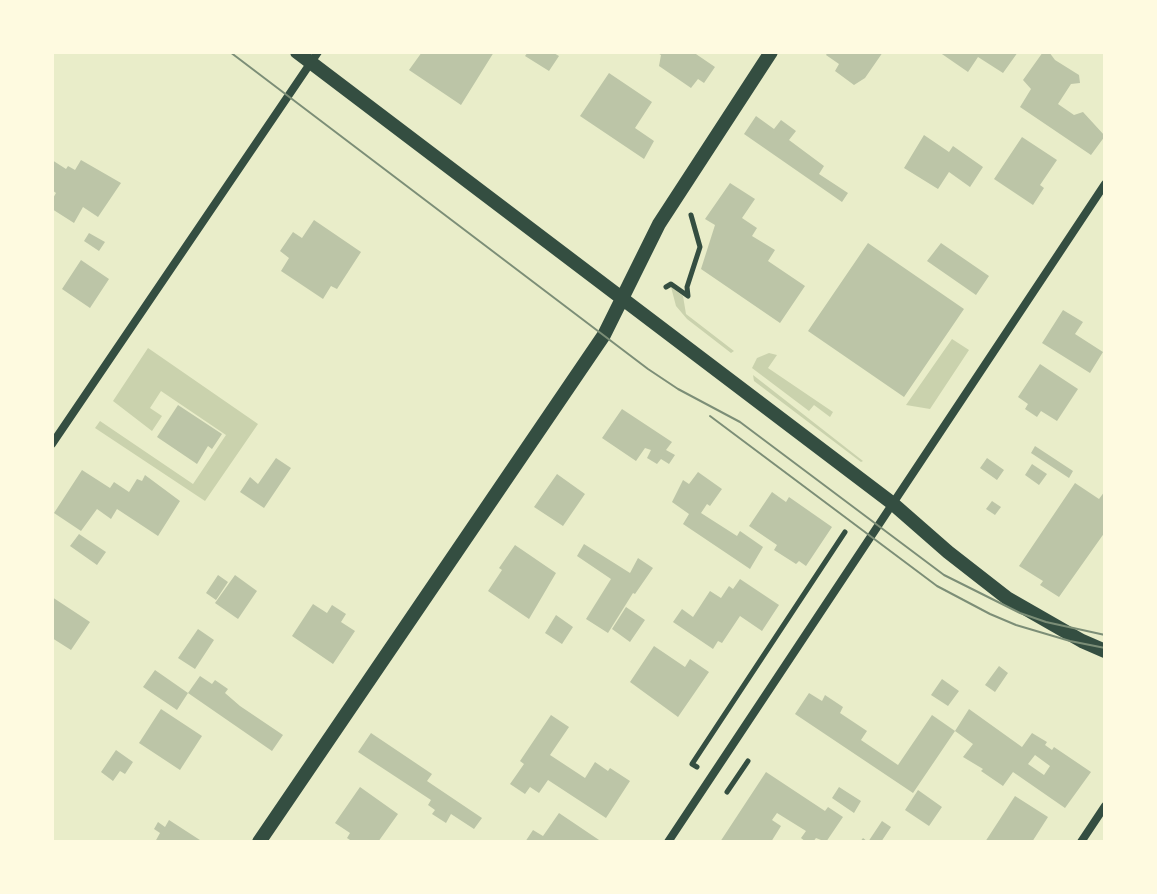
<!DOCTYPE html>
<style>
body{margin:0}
#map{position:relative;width:1157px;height:894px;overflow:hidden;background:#e9edc9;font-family:Mulish,sans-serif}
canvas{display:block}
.frame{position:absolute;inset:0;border:54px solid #fefae0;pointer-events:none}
</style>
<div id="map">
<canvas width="1157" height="894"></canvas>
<div class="frame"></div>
</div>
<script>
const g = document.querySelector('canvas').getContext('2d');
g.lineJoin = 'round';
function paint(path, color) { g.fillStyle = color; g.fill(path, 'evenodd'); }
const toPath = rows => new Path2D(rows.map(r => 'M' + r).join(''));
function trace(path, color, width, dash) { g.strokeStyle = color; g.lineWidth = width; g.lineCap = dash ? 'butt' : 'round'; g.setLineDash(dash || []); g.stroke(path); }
const green = toPath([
 [671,287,683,296,686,314,734,351,731,353,687,319,676,306],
 [952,339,969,350,930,409,906,405],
 [148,348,258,424,205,501,95,428,100,421,193,484,226,435,161,391,150,408,162,416,152,431,113,401],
 [769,353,777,355,768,368,833,412,830,417,814,405,809,411,752,368,757,358],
 [753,375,863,461,861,462,754,381]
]);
const building = toPath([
 [422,52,494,52,461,105,409,70],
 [528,52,552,52,559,56,549,71,525,56],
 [656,52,693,52,715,67,704,83,698,79,691,88,659,66,661,55],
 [828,52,883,52,865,78,854,85,835,71,839,64,826,55],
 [939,52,1018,52,1003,73,978,57,968,72],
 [1043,52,1049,52,1055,60,1079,75,1080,83,1071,84,1058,104,1074,115,1083,112,1105,136,1091,155,1020,107,1031,89,1023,80],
 [609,73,652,102,635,128,654,141,644,159,580,116],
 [756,116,774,129,781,120,796,131,789,140,824,166,819,174,848,193,842,202,744,134],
 [924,135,949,152,953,146,983,167,970,187,949,172,938,189,904,168],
 [1022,137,1057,160,1040,185,1044,188,1033,205,994,179],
 [52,160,66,169,68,166,75,170,81,160,121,183,98,217,83,207,74,223,52,209,52,200,56,193,52,190],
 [730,183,755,199,742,218,757,228,752,236,775,250,768,261,805,286,780,323,701,269,715,225,705,219],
 [314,220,361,252,337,289,331,286,323,299,281,271,289,258,280,251,293,232,302,238],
 [89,233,105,242,99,251,84,241],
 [868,243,964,309,904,397,808,331],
 [941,243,989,276,976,295,927,261],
 [81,260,109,279,90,308,62,289],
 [1063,310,1083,322,1075,334,1103,352,1090,373,1042,343],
 [1040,364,1078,389,1057,421,1041,411,1037,417,1025,409,1028,404,1018,397],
 [178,405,222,434,212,449,208,446,197,464,157,437],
 [622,409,672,442,666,450,675,455,669,464,661,459,657,464,647,458,651,450,645,448,636,461,602,438],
 [1035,446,1073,471,1069,478,1031,453],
 [276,458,291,468,264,508,240,492,250,477,258,484],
 [987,458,1004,470,997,480,980,468],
 [1032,464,1047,474,1039,485,1025,475],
 [82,470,110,488,114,482,129,492,137,479,142,481,145,475,180,501,158,536,117,509,111,519,97,509,81,531,54,513],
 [698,472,722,489,710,506,707,504,701,513,737,536,740,531,763,547,750,569,683,524,689,514,672,502,683,480,689,484],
 [557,474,585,494,563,526,534,507],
 [1075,483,1099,499,1105,491,1105,532,1059,597,1040,585,1043,581,1019,566],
 [772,492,786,502,789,497,832,527,806,566,799,561,796,564,774,550,777,545,749,526],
 [992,501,1001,507,995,515,986,509],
 [79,534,106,552,97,565,70,546],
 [584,544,630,573,638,558,653,568,635,594,633,593,608,633,586,619,611,579,577,556],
 [515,545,556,573,529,619,488,591,502,570,499,568],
 [218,575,228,582,216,600,206,593],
 [235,575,257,591,238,619,215,603],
 [740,579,779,605,762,631,740,616,722,643,718,641,713,649,673,622,682,609,693,617,710,591,721,598,729,586,733,589],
 [52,597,90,622,71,650,52,638],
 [313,604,327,613,332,605,346,614,341,622,355,631,333,664,292,636],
 [626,607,645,620,630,642,612,629],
 [556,615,573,627,562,644,545,633],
 [198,629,214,640,195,669,178,658],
 [654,646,685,667,690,659,709,672,678,717,630,682],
 [999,666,1008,673,995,692,985,685],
 [155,670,188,693,177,710,143,687],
 [200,676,212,684,215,680,228,689,225,693,240,706,283,735,272,751,188,693],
 [942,679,959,691,948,706,931,695],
 [809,693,822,701,825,695,843,707,840,713,867,731,861,740,898,765,932,715,955,731,969,709,1022,747,1032,733,1047,742,1045,745,1052,750,1054,747,1091,772,1065,808,1013,772,1003,786,981,771,983,769,963,757,973,744,955,731,913,793,795,714],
 [1035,755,1050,766,1044,775,1028,764],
 [161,709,202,736,180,770,139,743],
 [551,715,569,727,550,755,585,778,595,762,608,771,610,768,630,781,606,818,548,780,539,793,530,787,525,794,510,784,524,764,520,761],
 [371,733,432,774,427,781,482,818,474,829,451,814,446,823,432,814,435,810,428,805,431,800,358,752],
 [116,750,133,762,125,774,120,771,113,781,101,772],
 [766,772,825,811,828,807,843,817,826,842,816,838,813,842,806,842,801,838,806,831,777,813,772,820,781,826,771,842,720,842],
 [360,787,398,814,378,842,353,842,347,838,350,833,335,823],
 [839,787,861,801,854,813,832,798],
 [918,790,942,807,929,826,905,810],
 [1015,796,1048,817,1032,842,985,842],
 [559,813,602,842,525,842,533,830,543,836],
 [169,820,203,842,155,842,160,833,154,829,158,822,165,827],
 [882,821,891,827,881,842,860,842,863,838,868,842]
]);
const path = toPath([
 [666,287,671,284,688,296,687,287,700,247,691,215],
 [697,767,692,764,845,532],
 [727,792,748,761]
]);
const minor = toPath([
 [52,444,318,52],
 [668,842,1105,184],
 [1081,842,1105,806]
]);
const tertiary = toPath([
 [297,52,892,503,948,552,1007,598,1082,641,1105,651],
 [259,842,604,335,659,224,771,52]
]);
const tram = toPath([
 [230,52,648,369,678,389,740,422,944,575,1020,613,1046,622,1105,635],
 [710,416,937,586,990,614,1016,625,1070,641,1105,648]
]);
paint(green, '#cad2ad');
paint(building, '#bcc5a7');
trace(path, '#344e41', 5);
trace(minor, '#344e41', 8);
trace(tertiary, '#344e41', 14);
trace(tram, '#7c8e77', 2);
</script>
